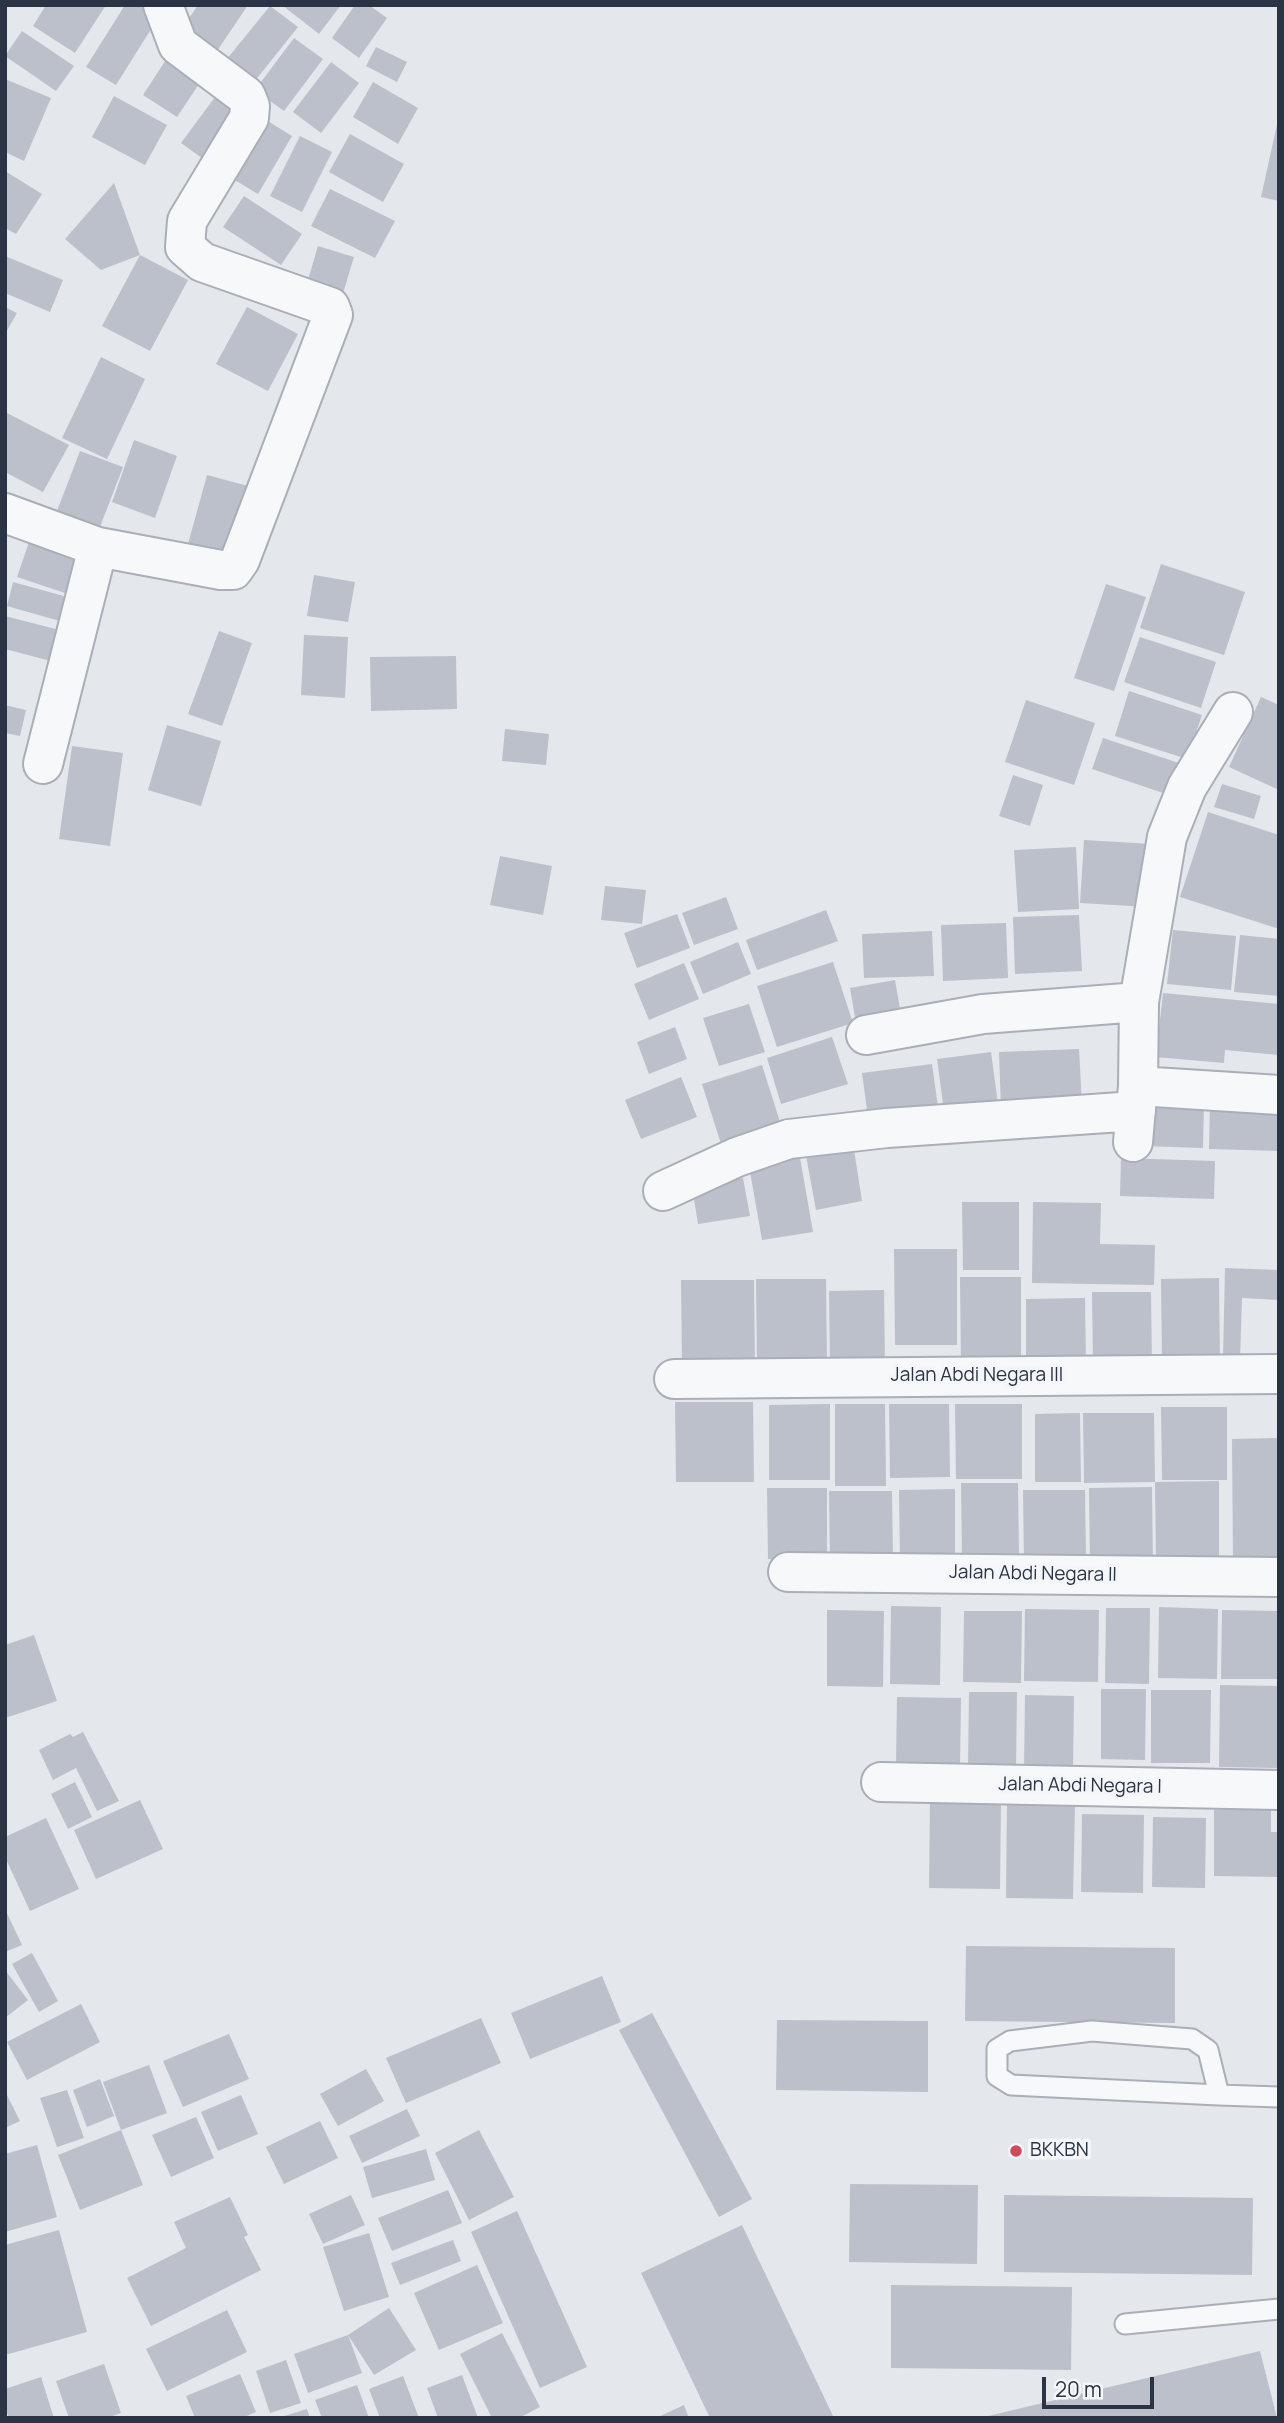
<!DOCTYPE html>
<style>
body{margin:0}
#map{position:relative;width:1284px;height:2423px;overflow:hidden;background:#e4e7ec;font-family:Manrope,sans-serif}
canvas{display:block}
.frame{position:absolute;inset:0;border:7px solid #2b3445;pointer-events:none}
.scale{position:absolute;left:1042px;top:2377px;width:112px;height:32px;box-sizing:border-box;border:4px solid #2b3445;border-top:0;padding-left:9px;font-size:21px;line-height:24px;white-space:nowrap;color:#2b3445;-webkit-text-stroke:5px #f4f6f9;paint-order:stroke}
</style>
<div id="map">
<canvas width="1284" height="2423"></canvas>
<div class="frame"></div>
<div class="scale">20 m</div>
</div>
<script>
const g = document.querySelector('canvas').getContext('2d');
g.lineJoin = 'round';
function paint(path, color) { g.fillStyle = color; g.fill(path, 'evenodd'); }
const toPath = rows => new Path2D(rows.map(r => 'M' + r).join(''));
function trace(path, color, width, dash) { g.strokeStyle = color; g.lineWidth = width; g.lineCap = dash ? 'butt' : 'round'; g.setLineDash(dash || []); g.stroke(path); }
function label(font, color, halo, rows, align = 'center') {
  g.font = font + ' Manrope,sans-serif'; g.lineWidth = 7; g.setLineDash([]); g.textBaseline = 'middle'; g.strokeStyle = halo; g.fillStyle = color; for (const [text, x, y, turn = 0] of rows) {
    g.save(); g.translate(x, y); g.rotate((+turn || 0) * Math.PI / 180); g.textAlign = isNaN(turn) ? turn : align; if (halo) g.strokeText(text, 0, 0); g.fillText(text, 0, 0); g.restore();
  }
}
const building = toPath([
 [46,5,106,5,75,53,33,26],
 [125,5,138,5,158,18,116,85,86,67],
 [198,5,248,5,211,60,176,37],
 [282,5,341,5,319,34],
 [355,5,369,5,387,18,359,58,332,38],
 [270,6,298,27,250,87,222,65],
 [22,31,74,66,56,91,5,56],
 [294,38,323,59,284,111,255,90],
 [376,47,407,62,397,82,366,66],
 [171,52,205,75,177,117,143,95],
 [331,62,359,83,321,133,293,112],
 [5,79,51,98,24,161,5,152],
 [373,82,418,108,398,144,353,117],
 [218,93,231,109,209,163,181,143],
 [114,96,167,125,145,165,92,137],
 [258,115,292,136,258,194,223,173],
 [1278,120,1279,120,1279,201,1261,197],
 [350,134,404,164,383,202,329,172],
 [300,136,332,152,302,212,270,196],
 [5,171,42,194,16,234,5,228],
 [114,183,140,255,188,280,150,351,102,326,140,255,101,270,65,239],
 [330,189,395,221,375,258,311,226],
 [244,196,302,234,281,265,223,227],
 [318,246,354,257,341,300,305,290],
 [5,256,63,280,50,312,5,293],
 [5,307,17,313,5,334],
 [247,307,298,334,268,391,216,364],
 [101,357,145,379,107,459,62,438],
 [7,413,69,445,43,492,5,472,5,417],
 [134,440,177,456,155,518,112,502],
 [80,451,123,467,98,532,55,516],
 [207,475,248,486,228,556,188,544],
 [31,536,91,557,77,597,17,577],
 [1161,564,1245,592,1224,655,1140,628],
 [314,575,355,582,348,622,307,616],
 [13,582,78,600,70,624,7,606],
 [1106,584,1146,597,1114,691,1074,678],
 [5,616,67,632,58,663,5,649],
 [219,631,252,643,222,726,188,714],
 [304,635,348,637,345,698,301,695],
 [1140,637,1216,662,1201,708,1124,682],
 [456,656,457,709,371,711,370,657],
 [1129,691,1202,715,1187,759,1115,736],
 [1261,697,1279,705,1279,790,1229,767],
 [1026,700,1095,723,1074,785,1005,762],
 [5,705,26,710,20,736,5,733],
 [167,725,221,741,201,806,148,790],
 [505,729,549,734,546,765,502,761],
 [1103,738,1188,766,1178,798,1092,769],
 [72,746,123,753,110,846,59,839],
 [1013,775,1043,785,1030,826,999,816],
 [1222,784,1261,796,1254,819,1214,807],
 [1208,812,1279,835,1279,929,1180,897],
 [1084,840,1152,844,1148,907,1080,903],
 [1076,847,1079,909,1018,912,1014,850],
 [500,856,552,866,543,915,490,905],
 [605,886,646,890,642,924,601,920],
 [726,897,738,929,694,945,682,913],
 [826,910,838,941,757,970,746,940],
 [677,914,690,948,637,968,624,933],
 [1079,915,1082,971,1015,974,1013,917],
 [1006,923,1008,978,943,981,941,925],
 [1173,930,1236,936,1231,990,1167,984],
 [932,931,934,976,864,978,862,934],
 [1240,935,1279,939,1279,996,1234,992],
 [738,942,751,974,703,994,690,962],
 [833,962,853,1023,777,1047,757,986],
 [684,963,699,999,649,1020,634,984],
 [895,980,902,1021,857,1029,850,988],
 [1163,993,1279,1004,1279,1055,1225,1050,1224,1063,1156,1057],
 [749,1004,765,1052,719,1066,703,1018],
 [675,1027,687,1059,649,1074,637,1042],
 [832,1037,848,1084,781,1104,767,1058],
 [1079,1049,1082,1105,1001,1108,999,1052],
 [991,1052,998,1104,944,1111,937,1059],
 [932,1064,938,1107,868,1117,862,1073],
 [762,1065,781,1125,721,1144,702,1084],
 [681,1077,697,1117,641,1139,625,1100],
 [1145,1099,1204,1101,1203,1148,1143,1146],
 [1210,1101,1279,1103,1279,1151,1209,1149],
 [852,1137,862,1201,816,1210,804,1145],
 [799,1152,813,1232,762,1240,748,1160],
 [1121,1158,1215,1161,1214,1199,1120,1196],
 [743,1178,750,1216,698,1224,692,1186],
 [962,1202,1019,1202,1019,1270,963,1270],
 [1033,1202,1101,1203,1100,1244,1155,1245,1154,1285,1032,1283],
 [894,1249,957,1249,957,1345,895,1345],
 [1225,1268,1279,1270,1279,1300,1242,1298,1240,1360,1223,1360],
 [960,1277,1021,1277,1021,1363,961,1364],
 [1219,1278,1220,1364,1162,1365,1161,1279],
 [756,1279,826,1279,827,1366,757,1367],
 [681,1280,754,1280,755,1366,682,1367],
 [884,1290,885,1367,830,1367,829,1291],
 [1092,1292,1151,1292,1152,1368,1093,1368],
 [1085,1298,1086,1368,1026,1368,1026,1299],
 [675,1402,753,1402,754,1482,676,1482],
 [830,1404,830,1480,769,1480,769,1405],
 [835,1404,885,1404,886,1486,835,1486],
 [889,1404,949,1404,950,1477,890,1478],
 [955,1404,1022,1404,1022,1479,956,1479],
 [1161,1407,1227,1407,1227,1480,1162,1480],
 [1080,1413,1081,1482,1035,1482,1035,1414],
 [1083,1413,1154,1413,1155,1482,1084,1483],
 [1279,1438,1279,1564,1233,1564,1232,1439],
 [1219,1481,1219,1567,1156,1567,1155,1482],
 [961,1483,1018,1483,1019,1563,962,1563],
 [1152,1487,1153,1567,1090,1568,1089,1488],
 [767,1488,827,1488,827,1558,768,1559],
 [955,1489,955,1560,900,1560,899,1490],
 [1023,1490,1085,1490,1086,1562,1024,1563],
 [829,1491,892,1491,893,1561,830,1562],
 [891,1606,941,1607,940,1685,890,1684],
 [1159,1607,1218,1609,1217,1679,1158,1678],
 [1106,1608,1150,1608,1149,1684,1105,1683],
 [1025,1609,1099,1610,1098,1682,1024,1681],
 [827,1610,884,1611,883,1687,827,1686],
 [1222,1610,1279,1611,1279,1679,1221,1679],
 [964,1611,1022,1611,1021,1683,963,1682],
 [34,1635,57,1701,5,1718,5,1645],
 [1220,1685,1279,1686,1279,1768,1219,1767],
 [1101,1689,1146,1689,1145,1760,1101,1759],
 [1151,1690,1211,1690,1210,1763,1151,1763],
 [969,1692,1017,1692,1016,1768,968,1766],
 [1025,1695,1074,1696,1073,1770,1024,1769],
 [897,1697,961,1698,960,1766,896,1765],
 [83,1732,119,1801,97,1811,76,1768,53,1780,39,1750,70,1734,73,1737],
 [75,1782,92,1817,68,1829,51,1794],
 [930,1798,1001,1799,1000,1889,929,1888],
 [140,1800,163,1849,96,1879,74,1830],
 [1007,1802,1075,1804,1073,1899,1006,1898],
 [1214,1810,1271,1810,1271,1832,1279,1832,1279,1877,1214,1876],
 [1082,1814,1144,1815,1143,1893,1081,1892],
 [1153,1817,1206,1818,1205,1888,1152,1887],
 [46,1818,79,1889,30,1911,5,1857,5,1837],
 [5,1909,22,1945,5,1952],
 [966,1946,1175,1948,1175,2023,965,2021],
 [32,1953,58,2001,39,2012,12,1964],
 [5,1970,28,2000,5,2018],
 [602,1976,621,2022,530,2059,511,2013],
 [81,2004,100,2042,27,2080,7,2042],
 [652,2013,752,2199,719,2217,619,2030],
 [481,2018,501,2063,406,2103,386,2058],
 [777,2020,928,2021,928,2092,776,2090],
 [229,2034,249,2079,183,2107,163,2061],
 [149,2065,167,2113,121,2130,103,2082],
 [366,2069,384,2101,338,2126,320,2094],
 [100,2079,114,2116,87,2127,73,2090],
 [67,2090,84,2138,57,2147,40,2098],
 [5,2091,20,2121,5,2128],
 [241,2095,258,2134,218,2151,201,2112],
 [407,2109,420,2136,362,2163,349,2136],
 [196,2117,214,2158,171,2177,152,2135],
 [320,2121,338,2158,284,2184,266,2147],
 [121,2130,143,2185,80,2210,58,2155],
 [479,2130,514,2197,469,2220,435,2153],
 [37,2145,57,2217,5,2232,5,2154],
 [426,2149,435,2180,372,2198,363,2167],
 [850,2184,978,2185,977,2264,849,2262],
 [448,2190,462,2223,392,2251,378,2218],
 [351,2195,365,2225,323,2244,309,2214],
 [1004,2195,1253,2198,1252,2275,1004,2272],
 [230,2197,248,2235,244,2237,261,2270,151,2326,127,2278,186,2248,174,2222],
 [517,2211,587,2367,540,2388,471,2232],
 [742,2225,834,2418,710,2418,641,2273],
 [59,2230,87,2332,5,2355,5,2245],
 [369,2233,389,2297,344,2311,323,2247],
 [453,2240,461,2261,400,2285,391,2263],
 [477,2265,503,2323,439,2350,414,2293],
 [891,2285,1072,2287,1071,2370,891,2368],
 [389,2308,416,2350,374,2375,348,2335,362,2373,308,2393,294,2354,348,2335],
 [227,2310,247,2352,167,2391,146,2349],
 [502,2333,540,2407,519,2418,492,2418,460,2354],
 [1260,2351,1277,2418,984,2418,984,2417],
 [286,2360,301,2403,270,2413,256,2371],
 [104,2364,121,2413,107,2418,69,2418,56,2381],
 [240,2374,256,2412,242,2418,195,2418,186,2396],
 [462,2375,478,2418,438,2418,427,2388],
 [403,2376,419,2418,380,2418,369,2389],
 [41,2377,54,2418,9,2418,5,2407,5,2389],
 [357,2385,369,2418,322,2418,315,2400],
 [684,2405,689,2418,656,2418],
 [307,2409,310,2418,281,2418,281,2417]
]);
const service = toPath([
 [1219,2095,1208,2050,1192,2039,1092,2031,1010,2041,997,2049,997,2076,1011,2085,1219,2095,1279,2097],
 [1125,2324,1279,2309]
]);
const minor = toPath([
 [5,513,98,547,221,570,233,570,240,560,333,315,330,307,202,262,185,247,187,221,249,118,250,106,246,96,178,45,163,5],
 [43,764,98,547],
 [866,1035,983,1014,1139,1002],
 [1138,1086,1279,1095],
 [1133,1142,1138,1086,1139,1002,1167,837,1187,787,1233,712],
 [663,1191,737,1157,789,1139,887,1128,1136,1111],
 [674,1379,1279,1374],
 [788,1572,1279,1577],
 [881,1782,1279,1790]
]);
const markers = [
 [1016,2151,7,"#d1495b"]
];
const streetNames = [
 ["Jalan Abdi Negara III",977,1376],
 ["Jalan Abdi Negara II",1033,1574,1],
 ["Jalan Abdi Negara I",1080,1786,1]
];
const poiNames = [
 ["BKKBN",1030,2151]
];
paint(building, '#bbc0ca');
trace(service, '#a9aeb7', 23);
trace(minor, '#a9aeb7', 42);
trace(service, '#f7f8fa', 19);
trace(minor, '#f7f8fa', 38);
for (const [x, y, r, color] of markers) { const dot = new Path2D(); dot.arc(x, y, r, 0, 2 * Math.PI); g.fillStyle = color; g.fill(dot); trace(dot, '#f4f6f9', 2.5); }
label('19px', '#2b3445', '#f4f6f9', streetNames);
label('19px', '#2b3445', '#f4f6f9', poiNames, 'left');
</script>
